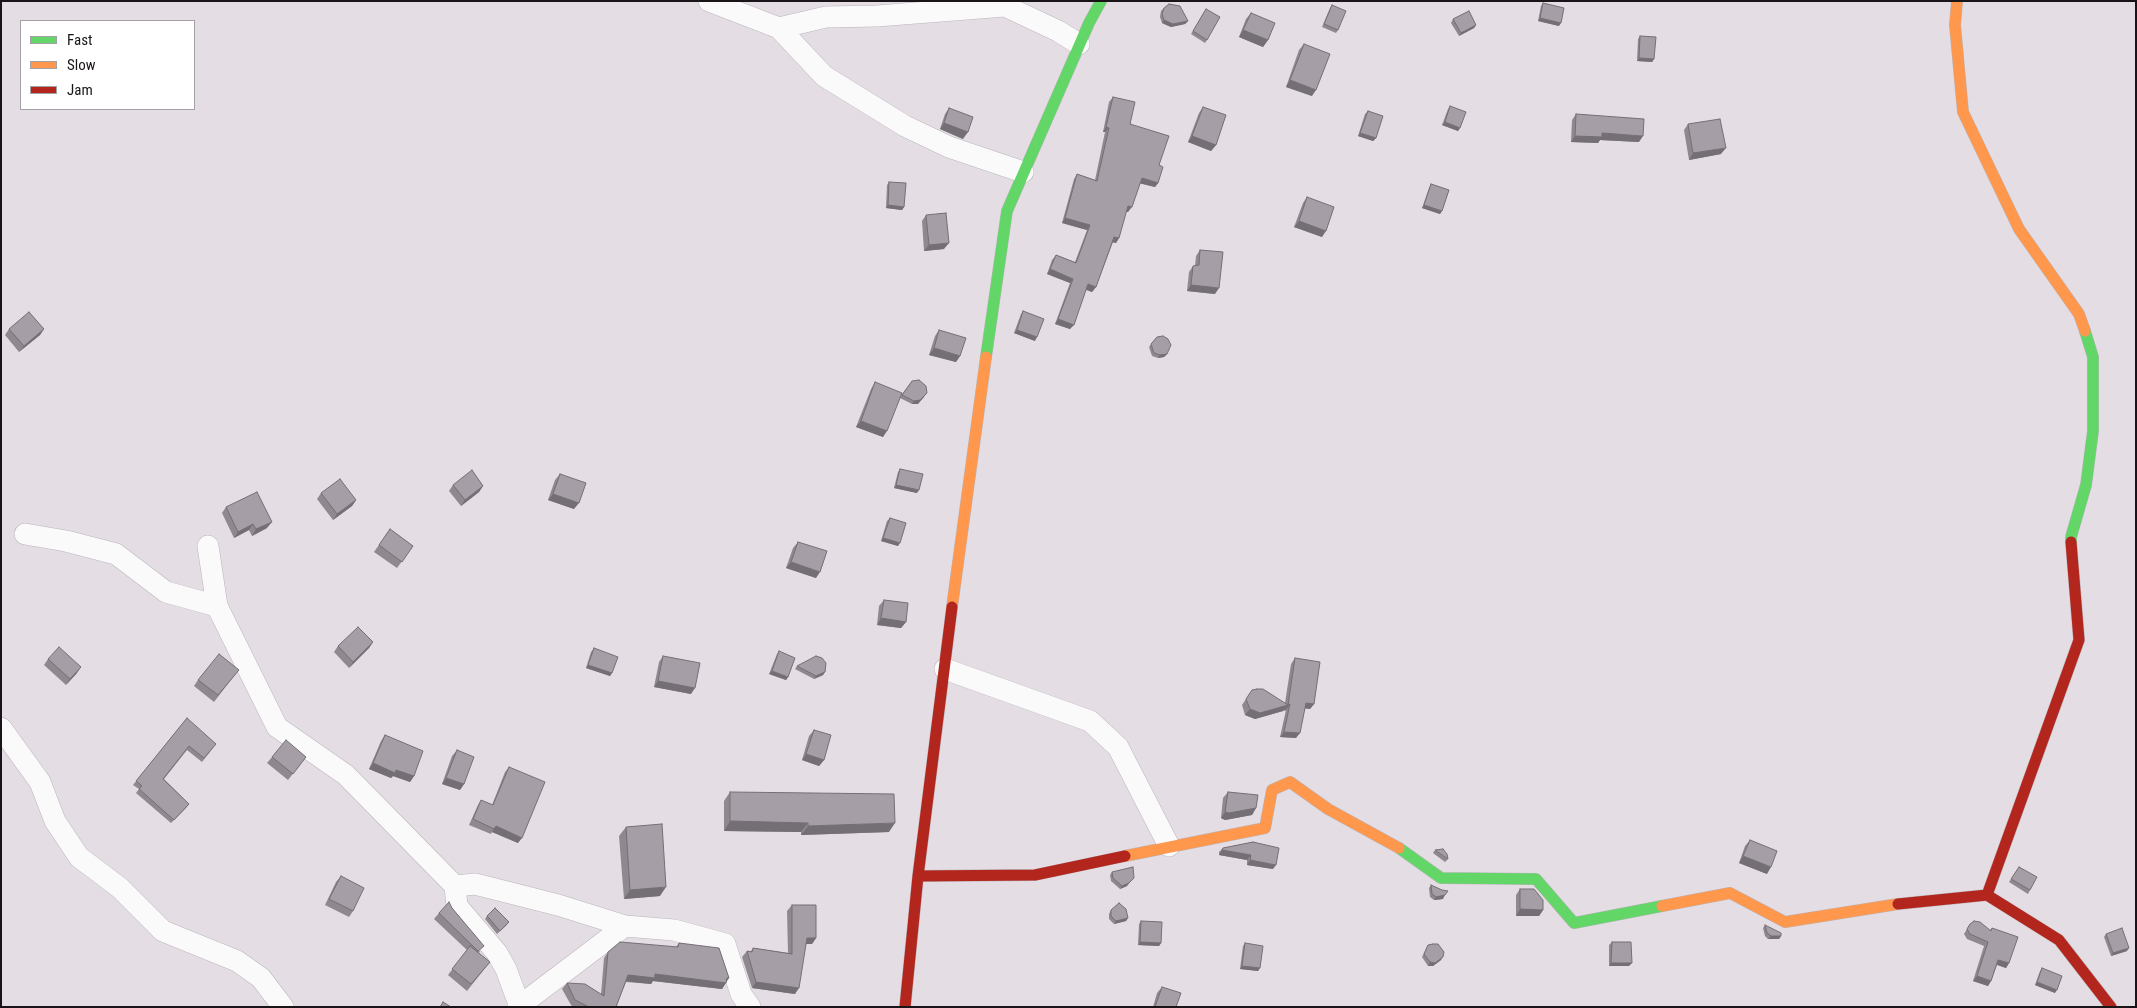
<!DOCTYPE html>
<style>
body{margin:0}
#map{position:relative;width:2137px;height:1008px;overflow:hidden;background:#e4dee4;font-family:"Roboto Condensed",sans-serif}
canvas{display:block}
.frame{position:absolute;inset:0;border:2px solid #181418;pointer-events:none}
.legend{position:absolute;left:20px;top:20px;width:175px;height:90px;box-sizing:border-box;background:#fff;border:1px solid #a3a1a3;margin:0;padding:6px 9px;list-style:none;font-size:15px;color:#181418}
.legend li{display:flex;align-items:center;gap:10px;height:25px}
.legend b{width:25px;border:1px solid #a3a1a3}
</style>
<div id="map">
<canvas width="2137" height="1008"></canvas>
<div class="frame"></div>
<ul class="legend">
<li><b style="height:6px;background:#63d668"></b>Fast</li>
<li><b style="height:6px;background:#ff974d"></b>Slow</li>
<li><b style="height:6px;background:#b3261e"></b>Jam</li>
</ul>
</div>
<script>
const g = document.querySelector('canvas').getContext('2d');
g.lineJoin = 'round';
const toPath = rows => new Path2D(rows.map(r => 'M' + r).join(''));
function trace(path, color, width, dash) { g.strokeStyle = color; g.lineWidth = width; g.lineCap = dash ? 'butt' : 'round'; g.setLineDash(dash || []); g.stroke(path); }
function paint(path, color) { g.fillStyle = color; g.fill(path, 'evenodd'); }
const street = toPath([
 [709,1,779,28,826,17,877,16,1005,6,1058,31,1079,44],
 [779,28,824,76,905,126,949,147,1023,172],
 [25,534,66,541,116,554,166,592,217,606],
 [208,546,217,606,277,727,346,775,455,886,457,906,497,953,506,969,520,1007],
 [945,669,1090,721,1118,747,1169,846],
 [1,728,40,782,55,821,79,857,120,888,163,931,237,961,261,978,283,1007],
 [455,886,475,884,558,905,625,926,674,930,725,944,741,994,750,1007],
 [518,1007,625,926]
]);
const fast = toPath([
 [986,357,1007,211,1089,23,1101,1],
 [2071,542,2071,537,2086,485,2093,431,2093,357,2085,331],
 [1399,848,1441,878,1536,879,1574,923,1662,906]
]);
const slow = toPath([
 [1957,1,1955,25,1963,112,2019,229,2079,314,2085,331],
 [952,607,986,357],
 [1125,856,1265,828,1272,790,1290,782,1328,809,1399,848],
 [1662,906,1730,893,1785,922,1898,904]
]);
const jam = toPath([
 [918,876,1035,875,1125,856],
 [1987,895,2079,640,2071,542],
 [1898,904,1987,895,2059,940,2111,1007],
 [905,1007,918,876,952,607]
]);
const wall = toPath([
 [1543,3,1559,26,1538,21,1541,6],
 [1332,5,1338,30,1336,33,1322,27,1330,8],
 [1164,8,1188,21,1185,24,1171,27,1162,23,1160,17,1161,11],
 [1204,12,1207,40,1205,43,1191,34],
 [1251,13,1268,40,1263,47,1239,37,1246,19],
 [1453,19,1476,25,1474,28,1459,36,1451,23],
 [1640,36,1654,59,1652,62,1637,61,1638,39],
 [1304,44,1312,96,1286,87,1299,50],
 [1113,97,1159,165,1158,183,1155,187,1140,183,1128,212,1126,211,1119,238,1116,243,1113,242,1096,287,1092,292,1086,290,1070,329,1055,324,1070,283,1047,274,1052,260,1056,255,1075,262,1087,230,1062,223,1074,179,1077,174,1095,180,1105,132,1103,132,1109,102],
 [1450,106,1460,128,1458,131,1442,125,1448,109],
 [1203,107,1216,145,1211,151,1188,142,1199,113],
 [949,108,963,139,940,129,945,114],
 [1368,111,1376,138,1373,141,1358,136,1365,114],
 [1576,114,1639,142,1600,140,1598,143,1571,142,1572,120],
 [1688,124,1721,154,1689,160,1684,130],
 [889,182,904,207,902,210,886,208,887,185],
 [1431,184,1442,211,1440,214,1422,208,1429,188],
 [1307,197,1322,237,1294,227,1303,203],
 [926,215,944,249,924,251,922,221],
 [1200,250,1215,294,1187,291,1189,272,1193,266,1195,266,1196,256],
 [1023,311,1035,341,1014,333,1021,314],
 [9,329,44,329,40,335,19,352,5,335],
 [939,330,960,356,956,362,929,355,935,336],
 [1157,337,1167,354,1164,357,1158,358,1152,356,1149,347],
 [912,381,918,404,912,404,900,398,883,437,856,427,871,389,875,382,900,397],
 [900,469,917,493,894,488,898,472],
 [560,474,574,509,548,500,555,480],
 [453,485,483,486,479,492,461,506,449,491],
 [321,493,356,500,352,506,333,520,317,499],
 [226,507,267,528,252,536,249,530,234,538,222,513],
 [890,518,898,546,881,541,887,521],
 [390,529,413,546,397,568,374,552],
 [798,542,816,578,786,568,793,548],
 [884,600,906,622,901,628,877,625,879,606],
 [373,642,369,648,349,668,334,652,338,646],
 [594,648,612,673,610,676,586,668,591,652],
 [779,651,788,677,786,680,769,674,777,654],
 [663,656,691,694,654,687,659,662],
 [1295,658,1314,704,1310,709,1305,708,1296,738,1280,737,1286,710,1284,711,1284,710,1283,711,1255,719,1245,715,1242,705,1252,690,1285,703,1291,664],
 [48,659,77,673,66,685,44,665],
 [797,666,825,672,823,675,814,679,795,669],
 [234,676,214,702,194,686,198,680],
 [187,718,213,748,202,762,187,750,164,779,189,804,186,808,171,823,136,793,139,789,133,785],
 [814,730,824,760,819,766,802,760,809,736],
 [385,735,414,776,410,782,393,776,391,778,369,769,381,741],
 [457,750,464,784,460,790,442,784,452,756],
 [272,757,306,757,288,780,267,763],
 [509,767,518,843,492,832,491,834,469,825,478,805,481,800,492,805,505,772],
 [730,792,889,832,801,835,801,832,724,831,724,801],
 [1228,792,1256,808,1252,815,1225,820,1221,818,1223,798],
 [626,827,660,896,624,899,619,836],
 [1750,840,1767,874,1739,863,1745,846],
 [1253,842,1273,869,1247,865,1247,860,1219,855,1219,852,1223,848],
 [1435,850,1448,859,1445,862,1433,853],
 [2019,867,2030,890,2028,894,2009,882],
 [1112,872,1127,886,1120,889,1111,881,1110,875],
 [341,876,353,911,349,917,325,905,336,882],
 [1431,885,1443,899,1434,900,1430,897,1429,888],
 [1520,889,1543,910,1539,916,1516,916,1516,895],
 [792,905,816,938,812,944,806,944,795,994,752,988,742,957,747,951,751,951,753,948,788,953,787,911],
 [452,908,480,952,478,953,490,962,467,991,448,975,467,950,434,919,439,913],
 [1111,910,1128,918,1126,921,1114,924,1109,919,1109,914],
 [487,916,507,925,497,934,485,919],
 [1141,921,1161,943,1159,946,1138,945,1139,924],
 [1970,924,1990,930,1992,928,2009,963,2006,968,1997,965,1991,981,1988,986,1973,981,1984,946,1967,939,1964,934],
 [1765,925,1781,936,1779,939,1768,939,1765,936,1763,928],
 [2106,934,2127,951,2111,956,2104,937],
 [1612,942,1629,966,1609,966,1609,945],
 [679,943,727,981,722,989,653,981,651,984,626,982,616,1007,573,1007,571,1005,562,989,567,983,601,994,604,958,608,952,676,947],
 [1245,943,1260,968,1258,971,1240,969,1243,946],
 [1428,945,1441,960,1433,966,1428,966,1422,957],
 [2042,968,2055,993,2035,985,2040,971],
 [1162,987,1176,1007,1153,1007,1157,993]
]);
const shadedWall = toPath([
 [1540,18,1561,23,1559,26,1538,21],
 [1164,20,1188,21,1185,24,1171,27,1162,23],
 [1476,25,1474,28,1459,36,1461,33],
 [1243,30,1268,40,1263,47,1239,37],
 [1639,58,1654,59,1652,62,1637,61],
 [1290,80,1316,90,1312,96,1286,87],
 [1445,122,1460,128,1458,131,1442,125],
 [944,123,968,132,963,139,940,129],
 [1106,127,1109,128,1105,132,1103,132],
 [1360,133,1376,138,1373,141,1358,136],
 [1602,133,1643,136,1639,142,1600,140,1598,143,1571,142,1575,136],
 [1192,136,1216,145,1211,151,1188,142],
 [1726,148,1721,154,1689,160,1693,153],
 [1142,178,1158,183,1155,187,1138,183],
 [888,205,904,207,902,210,886,208],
 [1424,205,1442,211,1440,214,1422,208],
 [1128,206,1132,207,1128,212,1125,211],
 [1065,218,1090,225,1087,230,1062,223],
 [1299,221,1326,231,1322,237,1294,227],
 [1114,237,1119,238,1116,243,1111,242],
 [949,243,944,249,924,251,929,245],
 [1050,269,1073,279,1070,283,1047,274],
 [1088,284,1096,287,1092,292,1085,289],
 [1191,285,1219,288,1215,294,1187,291],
 [1058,319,1074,325,1070,329,1055,324],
 [44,329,40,335,19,352,24,346],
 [1017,330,1037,337,1035,341,1014,333],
 [934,348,960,356,956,362,929,355],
 [1167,354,1164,357,1158,358,1160,355],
 [925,396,918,404,912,404,914,401],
 [861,421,887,431,883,437,856,427],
 [896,485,919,490,917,493,894,488],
 [483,486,479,492,461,506,465,500],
 [553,494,579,503,574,509,548,500],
 [356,500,352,506,333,520,337,514],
 [272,522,267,528,252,536,256,529],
 [253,524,249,530,234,538,238,532],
 [883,538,900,543,898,546,881,541],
 [791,562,820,572,816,578,786,568],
 [881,618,906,622,901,628,877,625],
 [373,642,369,648,349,668,353,662],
 [588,665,612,673,610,676,586,668],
 [81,667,77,673,66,685,70,679],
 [772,671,788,677,786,680,769,674],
 [825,672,823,675,814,679,816,676],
 [658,681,695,688,691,694,654,687],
 [1306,703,1314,704,1310,709,1302,708],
 [1290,704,1286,710,1284,711,1288,705],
 [1288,705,1283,711,1255,719,1245,715,1250,709],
 [1284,732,1300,733,1296,738,1280,737],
 [806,754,824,760,819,766,802,760],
 [373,763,396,770,414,776,410,782,393,776,391,778,369,769],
 [446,778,464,784,460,790,442,784],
 [1256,808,1252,815,1225,820,1221,818,1225,812],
 [730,821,808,823,801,832,724,831],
 [895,823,889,832,801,835,808,826],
 [496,826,522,838,518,843,492,832],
 [1222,850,1251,855,1247,860,1219,855],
 [1743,856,1771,867,1767,874,1739,863],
 [1250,860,1276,865,1273,869,1247,865],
 [1131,881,1127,886,1120,889,1122,886],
 [666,887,660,896,624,899,630,890],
 [1445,895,1443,899,1434,900,1436,897],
 [1520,909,1543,910,1539,916,1516,916],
 [1128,918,1126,921,1114,924,1116,921],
 [1771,936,1781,936,1779,939,1768,939],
 [807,938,816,938,812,944,802,944],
 [1140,942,1161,943,1159,946,1138,945],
 [2129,948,2127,951,2111,956,2113,953],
 [1443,957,1441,960,1433,966,1428,966,1430,962],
 [1998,960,2009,963,2006,968,1995,964],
 [1611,963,1632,963,1629,966,1609,966],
 [1242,966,1260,968,1258,971,1240,969],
 [655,974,727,978,729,978,722,989,653,981,651,984,624,981,628,975],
 [1977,976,1991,981,1988,986,1973,981],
 [756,982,799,988,795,994,752,988],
 [2037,982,2057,990,2055,993,2035,985]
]);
const building = toPath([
 [1543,3,1564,8,1561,23,1540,18,1543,3],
 [1169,4,1180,6,1188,21,1173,24,1164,20,1162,14,1164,8,1169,4],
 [1332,5,1346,11,1338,30,1324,24,1332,5],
 [1206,9,1220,17,1207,40,1193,31,1206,9],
 [1469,11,1476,25,1461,33,1453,19,1469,11],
 [1251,13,1275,23,1268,40,1243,30,1251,13],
 [1640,36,1656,37,1654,59,1639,58,1640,36],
 [1304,44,1330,54,1316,90,1290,80,1304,44],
 [1113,97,1135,102,1130,124,1169,136,1159,165,1163,167,1158,183,1142,178,1132,207,1128,206,1119,238,1114,237,1096,287,1088,284,1074,325,1058,319,1073,279,1050,269,1056,255,1076,263,1090,225,1065,218,1077,174,1097,181,1109,128,1106,127,1113,97],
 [1450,106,1466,112,1460,128,1445,122,1450,106],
 [1203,107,1226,115,1216,145,1192,136,1203,107],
 [949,108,973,117,968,132,944,123,949,108],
 [1368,111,1383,116,1376,138,1360,133,1368,111],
 [1576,114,1644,119,1643,136,1602,133,1602,137,1575,136,1576,114],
 [1720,119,1726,148,1693,153,1688,124,1720,119],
 [889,182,906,183,904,207,888,205,889,182],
 [1431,184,1449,190,1442,211,1424,205,1431,184],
 [1307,197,1334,207,1326,231,1299,221,1307,197],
 [946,213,949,243,929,245,926,215,946,213],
 [1200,250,1223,252,1219,288,1191,285,1193,266,1199,265,1200,250],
 [1023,311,1044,319,1037,337,1017,330,1023,311],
 [29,312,44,329,24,346,9,329,29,312],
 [939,330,966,338,960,356,934,348,939,330],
 [1163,336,1168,339,1171,345,1167,354,1160,355,1154,353,1151,344,1157,337,1163,336],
 [919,380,926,386,927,393,920,400,914,401,902,395,912,381,919,380],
 [875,382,902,393,887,431,861,421,875,382],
 [900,469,923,474,919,490,896,485,900,469],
 [472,470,483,486,465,500,453,485,472,470],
 [560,474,586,483,579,503,553,494,560,474],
 [340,479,356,500,337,514,321,493,340,479],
 [257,492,272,522,256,529,253,524,238,532,226,507,257,492],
 [890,518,906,523,900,543,883,538,890,518],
 [390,529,413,546,402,562,379,545,390,529],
 [798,542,827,551,820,572,791,562,798,542],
 [884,600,908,603,906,622,881,618,884,600],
 [358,627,373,642,353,662,338,646,358,627],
 [59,647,81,667,70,679,48,659,59,647],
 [594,648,618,657,612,673,588,665,594,648],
 [779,651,795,658,788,677,772,671,779,651],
 [219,654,239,670,218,695,198,680,219,654],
 [663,656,700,663,695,688,658,681,663,656],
 [816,656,822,658,826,663,825,672,816,676,797,666,816,656],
 [1295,658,1320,662,1314,704,1306,703,1300,733,1284,732,1290,704,1288,705,1295,658],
 [1257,689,1263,689,1288,705,1260,713,1250,709,1246,699,1252,690,1257,689],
 [187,718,216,744,204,758,189,746,163,779,189,804,174,820,139,789,142,786,136,781,187,718],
 [814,730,831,735,824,760,806,754,814,730],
 [385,735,423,751,414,776,396,770,395,773,373,763,385,735],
 [286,740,306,757,293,774,272,757,286,740],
 [457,750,474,757,464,784,446,778,457,750],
 [509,767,545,782,522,838,496,826,494,829,473,819,481,800,493,805,509,767],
 [730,792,894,794,895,823,808,826,808,823,730,821,730,792],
 [1228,792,1258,795,1256,808,1229,813,1225,812,1228,792],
 [662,824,666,887,630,890,626,827,662,824],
 [1750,840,1777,851,1771,867,1743,856,1750,840],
 [1253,842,1279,848,1276,865,1250,860,1251,855,1222,850,1223,848,1253,842],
 [1443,849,1447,854,1448,859,1435,850,1443,849],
 [1133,867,1134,878,1129,883,1122,886,1113,878,1112,872,1133,867],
 [2019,867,2037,877,2030,890,2011,879,2019,867],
 [341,876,364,888,353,911,329,899,341,876],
 [1431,885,1442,890,1448,891,1445,895,1436,897,1432,894,1431,885],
 [1520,889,1534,889,1543,900,1543,910,1520,909,1520,889],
 [449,902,452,908,484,946,478,951,439,913,449,902],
 [1119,903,1126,909,1128,918,1116,921,1111,916,1111,910,1119,903],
 [792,905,816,905,816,938,807,938,799,988,756,982,747,951,752,952,753,948,792,954,792,905],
 [495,908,509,922,500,931,487,916,495,908],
 [1141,921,1162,922,1161,943,1140,942,1141,921],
 [1974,921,1980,922,1991,931,1992,928,2018,937,2009,963,1998,960,1991,981,1977,976,1988,942,1970,934,1967,929,1970,924,1974,921],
 [1765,925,1781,933,1781,936,1771,936,1767,933,1765,925],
 [2122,928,2129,948,2113,953,2106,934,2122,928],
 [620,942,678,947,679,943,719,948,729,978,727,978,726,983,655,974,655,978,628,975,616,1007,589,1007,575,1000,567,983,585,984,604,996,608,952,620,942],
 [1612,942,1631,942,1632,963,1611,963,1612,942],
 [1245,943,1263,946,1260,968,1242,966,1245,943],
 [1433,944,1438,944,1444,952,1443,957,1435,963,1430,962,1424,954,1428,945,1433,944],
 [470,946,490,962,471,984,452,969,470,946],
 [2042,968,2062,976,2057,990,2037,982,2042,968],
 [1162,987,1181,993,1176,1007,1155,1007,1162,987],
 [443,1002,451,1007,440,1007,443,1002]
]);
trace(street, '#bab5ba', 22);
trace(fast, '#bab5ba', 12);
trace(slow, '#bab5ba', 12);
trace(jam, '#bab5ba', 12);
trace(street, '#fbfafb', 21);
trace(fast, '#63d668', 11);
trace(slow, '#ff974d', 11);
trace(jam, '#b3261e', 11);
paint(wall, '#8f888f');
paint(shadedWall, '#746f74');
paint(building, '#a69ea6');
trace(building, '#746f74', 1);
</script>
